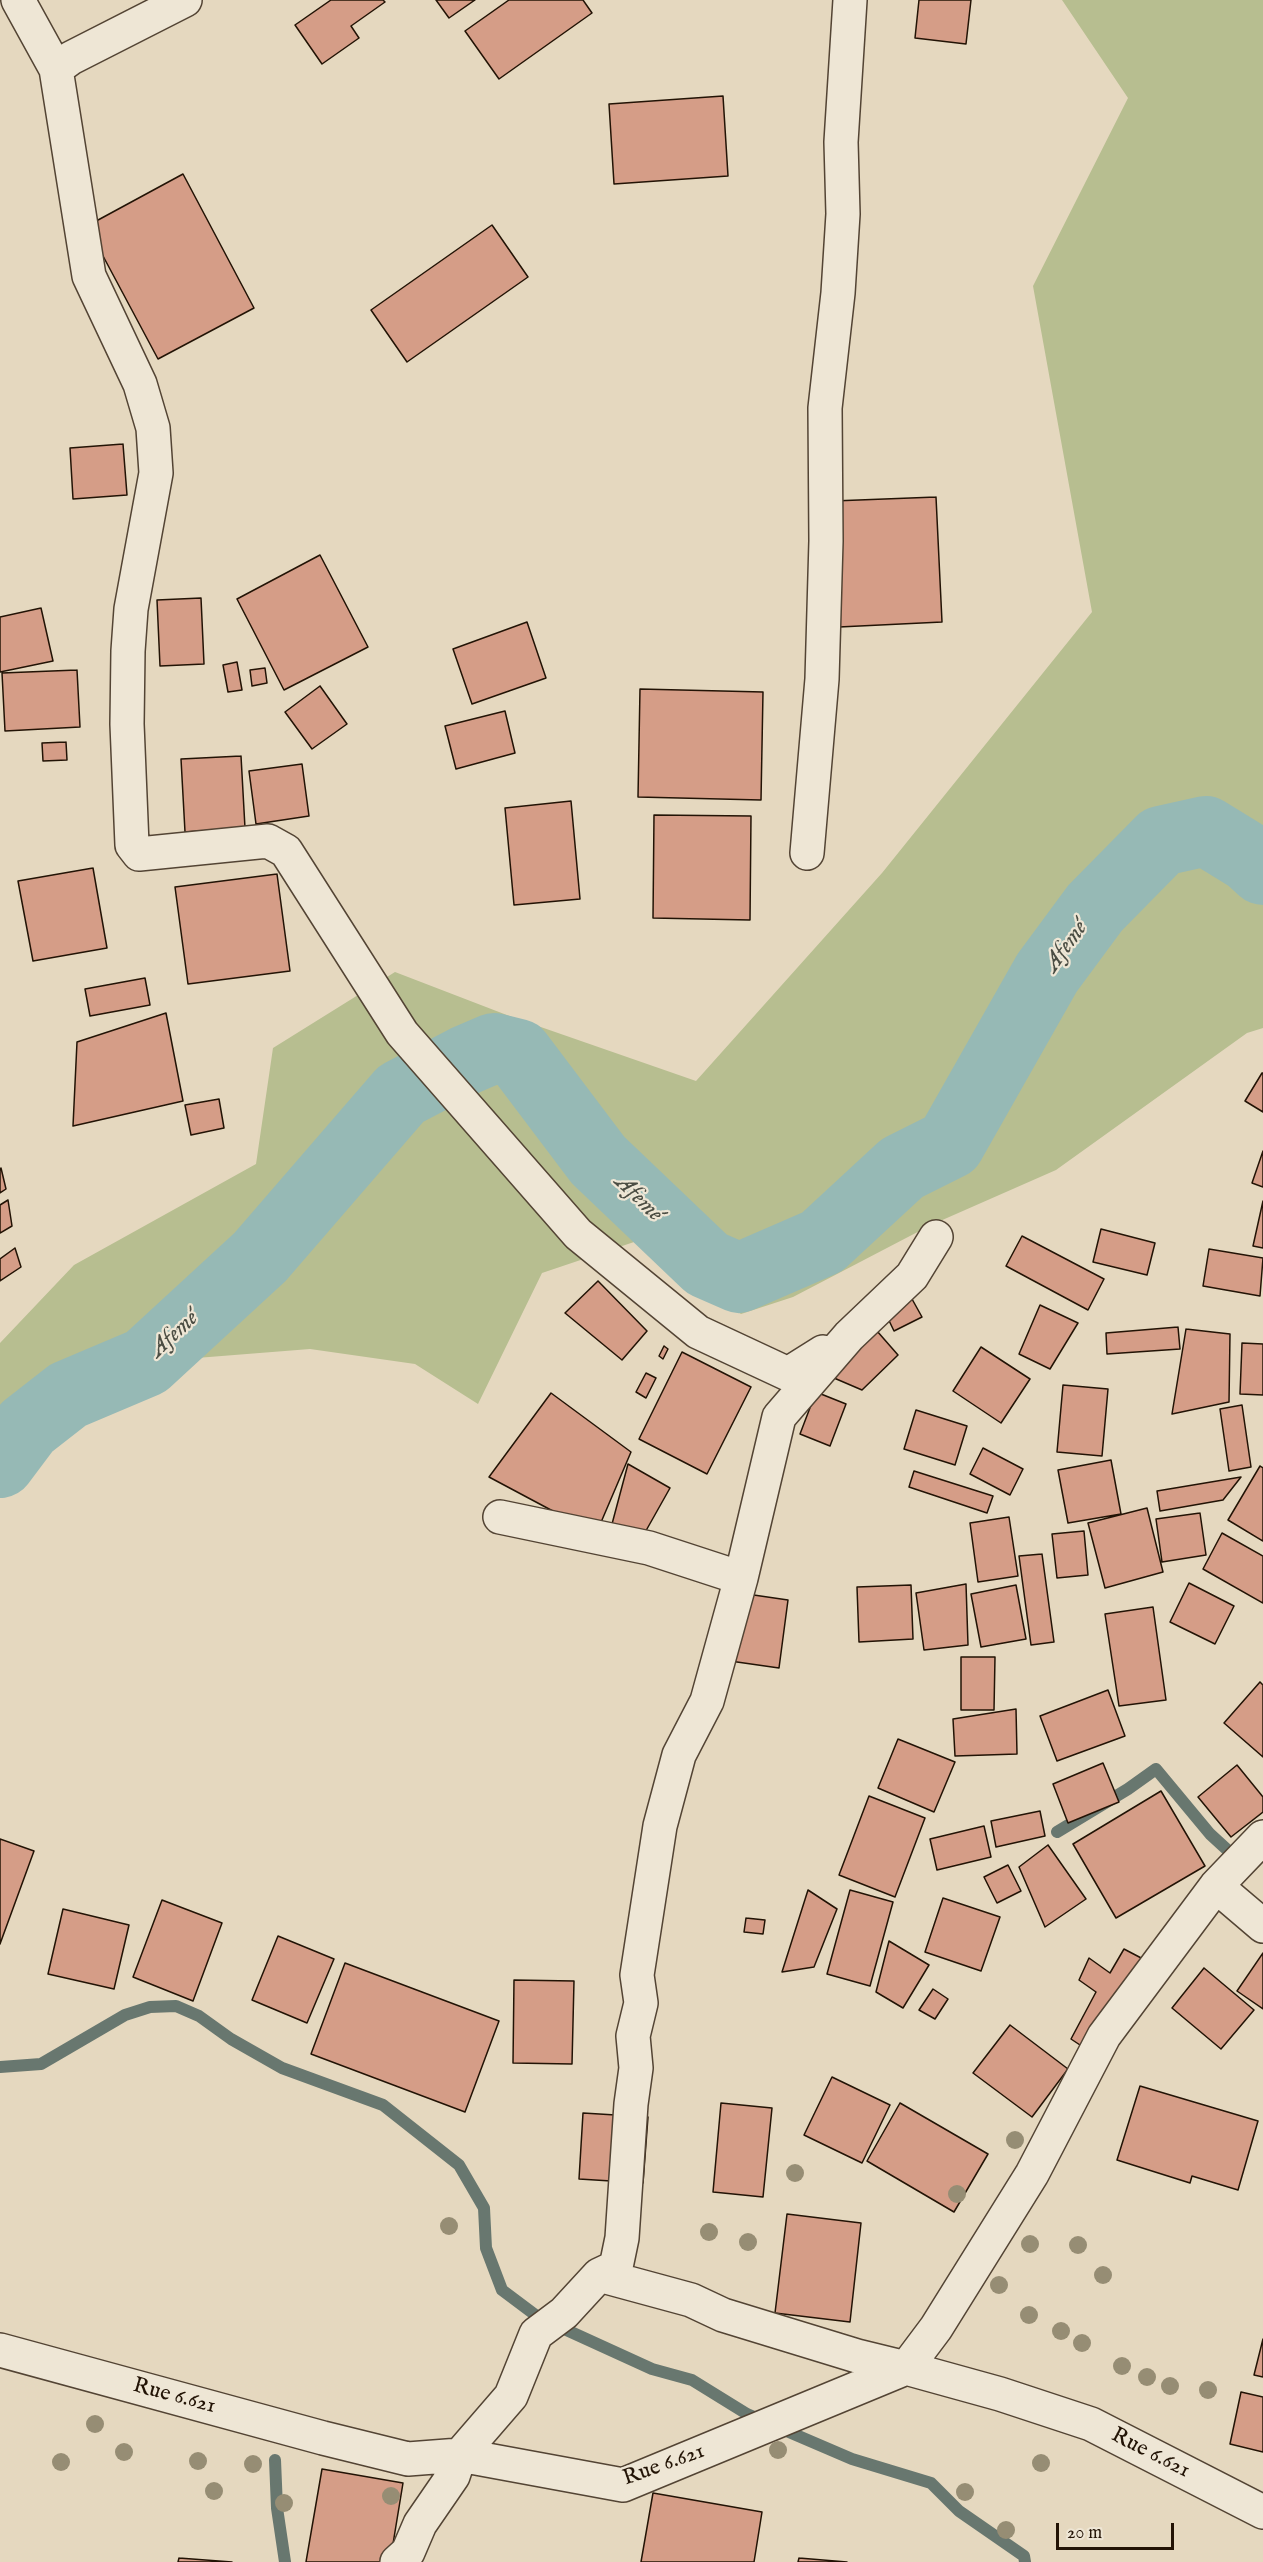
<!DOCTYPE html>
<meta charset="utf-8">
<style>
body{margin:0}
#map{position:relative;width:1263px;height:2562px;overflow:hidden;background:#e5d8bf;font-family:"IM FELL English",serif}
canvas{display:block}
.scale{position:absolute;left:1056px;top:2523px;width:118px;height:27px;box-sizing:border-box;border:3px solid #221305;border-top:0;padding-left:8px;font-size:18px;line-height:21px;white-space:nowrap;color:#221305;-webkit-text-stroke:4px #eee6d5;paint-order:stroke}
</style>
<div id="map">
<canvas width="1263" height="2562"></canvas>
<div class="scale">20 m</div>
</div>
<script>
const g = document.querySelector('canvas').getContext('2d');
g.lineJoin = 'round';
function paint(path, color) { g.fillStyle = color; g.fill(path, 'evenodd'); }
const toPath = rows => new Path2D(rows.map(r => 'M' + r).join(''));
function trace(path, color, width, dash) { g.strokeStyle = color; g.lineWidth = width; g.lineCap = dash ? 'butt' : 'round'; g.setLineDash(dash || []); g.stroke(path); }
function label(font, color, halo, rows, align = 'center') {
  g.font = font + ' "IM FELL English",serif'; g.lineWidth = 4.5; g.setLineDash([]); g.textBaseline = 'middle'; g.strokeStyle = halo; g.fillStyle = color; for (const [text, x, y, turn = 0] of rows) {
    g.save(); g.translate(x, y); g.rotate((+turn || 0) * Math.PI / 180); g.textAlign = isNaN(turn) ? turn : align; if (halo) g.strokeText(text, 0, 0); g.fillText(text, 0, 0); g.restore();
  }
}
const green = toPath([
 [1062,0,1263,0,1263,1028,1247,1033,1056,1170,931,1225,793,1297,741,1314,634,1242,542,1273,478,1404,415,1364,310,1349,146,1362,68,1395,27,1427,0,1463,0,1343,74,1265,256,1164,273,1048,395,972,512,1017,696,1081,882,873,1092,612,1033,286,1128,98]
]);
const stream = toPath([
 [1057,1832,1128,1789,1156,1769,1210,1834,1234,1856],
 [0,2067,41,2064,125,2015,150,2007,176,2006,199,2016,231,2039,282,2068,383,2105,459,2165,484,2208,486,2248,502,2290,538,2317,652,2369,692,2380,747,2414,852,2459,931,2483,959,2511,1024,2556,1025,2562],
 [275,2460,277,2508,285,2562]
]);
const river = toPath([
 [0,1463,27,1427,68,1395,146,1362,260,1257,401,1094,466,1060,494,1048,518,1054,598,1160,707,1264,739,1278,822,1242,902,1168,950,1144,1047,973,1095,908,1161,841,1206,831,1250,858,1263,870]
]);
const building = toPath([
 [331,0,383,0,385,2,351,26,359,38,322,64,295,25,331,0],
 [436,0,475,0,449,18,436,0],
 [509,0,583,0,592,13,499,79,465,31,509,0],
 [919,0,971,0,966,44,915,38,919,0],
 [723,96,728,176,614,184,609,104,723,96],
 [183,174,254,308,158,359,87,226,183,174],
 [492,225,528,277,407,362,371,310,492,225],
 [123,444,127,495,73,499,70,448,123,444],
 [936,497,942,622,839,627,833,501,936,497],
 [320,555,368,647,284,690,237,599,320,555],
 [201,598,204,664,160,666,157,600,201,598],
 [41,608,53,661,0,672,0,617,41,608],
 [527,622,546,678,472,704,453,649,527,622],
 [237,662,242,690,228,692,223,665,237,662],
 [265,668,267,683,252,686,250,670,265,668],
 [77,670,80,727,5,731,2,673,77,670],
 [320,686,347,724,312,749,285,712,320,686],
 [640,689,763,692,761,800,638,797,640,689],
 [505,711,515,753,456,769,445,726,505,711],
 [66,742,67,760,43,761,42,743,66,742],
 [241,756,245,828,185,832,181,759,241,756],
 [302,764,309,816,256,824,249,771,302,764],
 [571,801,580,899,514,905,505,808,571,801],
 [654,815,751,816,750,920,653,918,654,815],
 [93,868,107,948,33,961,18,881,93,868],
 [277,874,290,971,188,984,175,887,277,874],
 [145,978,150,1005,90,1016,85,989,145,978],
 [166,1013,183,1101,73,1126,77,1042,166,1013],
 [1262,1073,1263,1073,1263,1112,1245,1101,1262,1073],
 [219,1099,224,1128,191,1135,185,1105,219,1099],
 [1263,1151,1263,1187,1252,1183,1263,1151],
 [1,1168,6,1189,0,1193,0,1169,1,1168],
 [8,1200,12,1226,0,1233,0,1205,8,1200],
 [1263,1201,1263,1248,1253,1246,1263,1201],
 [1101,1229,1155,1243,1147,1275,1093,1262,1101,1229],
 [1022,1236,1104,1279,1088,1310,1006,1266,1022,1236],
 [15,1248,21,1267,0,1281,0,1259,15,1248],
 [1209,1249,1263,1258,1260,1296,1203,1286,1209,1249],
 [598,1281,647,1331,622,1360,565,1313,598,1281],
 [907,1290,922,1317,894,1331,883,1308,907,1290],
 [1040,1305,1078,1323,1050,1369,1019,1354,1040,1305],
 [870,1323,898,1355,862,1390,827,1375,870,1323],
 [1178,1327,1180,1349,1107,1354,1106,1333,1178,1327],
 [1186,1329,1230,1334,1229,1402,1172,1414,1186,1329],
 [1242,1343,1263,1344,1263,1395,1240,1394,1242,1343],
 [664,1346,668,1349,663,1359,659,1356,664,1346],
 [981,1347,1030,1379,1001,1423,953,1391,981,1347],
 [682,1352,751,1387,707,1474,639,1439,682,1352],
 [646,1373,656,1378,646,1398,636,1392,646,1373],
 [1063,1385,1108,1389,1102,1456,1057,1452,1063,1385],
 [816,1392,846,1404,830,1446,800,1434,816,1392],
 [551,1393,631,1452,596,1534,489,1477,551,1393],
 [1242,1405,1251,1467,1229,1471,1220,1409,1242,1405],
 [916,1410,967,1426,955,1465,904,1449,916,1410],
 [983,1448,1023,1469,1010,1495,970,1474,983,1448],
 [1111,1460,1121,1514,1068,1523,1058,1470,1111,1460],
 [628,1464,670,1488,643,1536,612,1524,628,1464],
 [1260,1466,1263,1468,1263,1541,1228,1520,1260,1466],
 [914,1471,993,1496,987,1513,909,1487,914,1471],
 [1241,1477,1223,1500,1160,1511,1157,1491,1241,1477],
 [1147,1508,1163,1572,1105,1588,1088,1523,1147,1508],
 [1200,1513,1206,1555,1162,1562,1156,1519,1200,1513],
 [1009,1517,1018,1576,978,1582,970,1523,1009,1517],
 [1084,1531,1088,1575,1057,1578,1052,1534,1084,1531],
 [1222,1533,1263,1556,1263,1603,1203,1569,1222,1533],
 [1042,1554,1054,1642,1031,1645,1019,1556,1042,1554],
 [1189,1583,1234,1606,1215,1644,1170,1622,1189,1583],
 [966,1584,968,1645,924,1650,916,1593,966,1584],
 [911,1585,913,1639,859,1642,857,1587,911,1585],
 [1016,1585,1026,1639,981,1647,971,1594,1016,1585],
 [740,1593,788,1600,779,1668,730,1661,740,1593],
 [1153,1607,1166,1700,1119,1706,1105,1614,1153,1607],
 [961,1657,995,1657,994,1710,961,1710,961,1657],
 [1260,1682,1263,1685,1263,1757,1224,1723,1260,1682],
 [1108,1690,1125,1736,1057,1761,1040,1716,1108,1690],
 [1016,1709,1017,1754,955,1756,953,1719,1016,1709],
 [898,1739,955,1762,934,1812,878,1788,898,1739],
 [1103,1763,1119,1802,1068,1823,1053,1784,1103,1763],
 [1237,1765,1263,1797,1263,1812,1231,1837,1198,1797,1237,1765],
 [1161,1791,1205,1866,1116,1918,1073,1844,1161,1791],
 [869,1796,925,1818,895,1897,839,1875,869,1796],
 [1040,1811,1045,1836,996,1847,991,1821,1040,1811],
 [984,1826,991,1857,937,1870,930,1839,984,1826],
 [0,1839,34,1851,0,1944,0,1839],
 [1048,1845,1086,1899,1045,1927,1019,1867,1048,1845],
 [1008,1865,1021,1891,997,1903,984,1877,1008,1865],
 [808,1890,837,1909,814,1967,782,1972,808,1890],
 [850,1890,893,1902,870,1986,827,1974,850,1890],
 [943,1898,1000,1917,981,1971,925,1952,943,1898],
 [162,1900,222,1923,193,2001,133,1977,162,1900],
 [63,1909,129,1925,114,1989,48,1974,63,1909],
 [746,1918,765,1920,763,1934,744,1932,746,1918],
 [278,1936,334,1959,307,2023,252,2000,278,1936],
 [889,1941,929,1965,903,2008,876,1992,889,1941],
 [1124,1949,1145,1960,1089,2051,1071,2039,1096,1992,1079,1980,1089,1958,1110,1973,1124,1949],
 [1263,1953,1263,2009,1237,1991,1263,1953],
 [345,1963,499,2021,465,2112,311,2054,345,1963],
 [1204,1968,1254,2010,1221,2049,1172,2008,1204,1968],
 [514,1980,574,1981,572,2064,513,2063,514,1980],
 [933,1989,948,1999,935,2019,919,2010,933,1989],
 [1010,2025,1068,2069,1032,2117,973,2073,1010,2025],
 [832,2077,890,2105,862,2163,804,2135,832,2077],
 [1140,2086,1258,2121,1238,2190,1192,2176,1190,2183,1117,2160,1140,2086],
 [721,2103,772,2108,763,2197,713,2192,721,2103],
 [900,2103,988,2154,954,2212,867,2161,900,2103],
 [583,2113,648,2117,643,2183,579,2179,583,2113],
 [787,2214,861,2223,850,2322,775,2313,787,2214],
 [1263,2339,1263,2377,1254,2375,1263,2339],
 [1241,2392,1263,2397,1263,2452,1230,2444,1241,2392],
 [322,2469,403,2483,390,2562,306,2562,322,2469],
 [653,2493,762,2512,754,2562,641,2562,653,2493],
 [179,2558,232,2562,178,2562,179,2558],
 [799,2558,847,2562,798,2562,799,2558]
]);
const minor = toPath([
 [18,0,56,69,89,276,140,384,153,428,156,473,131,609,128,651,127,724,132,845,139,854,268,841,286,851,402,1033,578,1234,698,1332,788,1374,823,1352],
 [56,69,71,58,185,0],
 [807,853,822,679,826,541,825,408,838,293,843,214,841,142,850,0],
 [936,1237,912,1276,849,1336,779,1417,741,1578,707,1701,679,1755,660,1826,637,1975,641,2003,633,2036,636,2068,631,2104,622,2238,616,2267,599,2275,691,2300,723,2315,857,2356,906,2368,936,2328,1032,2174,1104,2036,1216,1886,1263,1837],
 [500,1517,649,1548,741,1578],
 [1216,1886,1263,1926],
 [0,2350,323,2438,408,2459,460,2455,623,2485,906,2368,1000,2394,1091,2424,1263,2512],
 [397,2562,408,2552,420,2524,453,2476,460,2455,511,2396,536,2334,564,2313,599,2275]
]);
const trees = [
 [1015,2140],
 [795,2173],
 [957,2194],
 [449,2226],
 [709,2232],
 [748,2242],
 [1030,2244],
 [1078,2245],
 [1103,2275],
 [999,2285],
 [1029,2315],
 [1061,2331],
 [1082,2343],
 [1122,2366],
 [1147,2377],
 [1170,2386],
 [1208,2390],
 [95,2424],
 [778,2450],
 [124,2452],
 [198,2461],
 [61,2462],
 [1041,2463],
 [253,2464],
 [214,2491],
 [965,2492],
 [391,2496],
 [284,2503],
 [1006,2530]
];
const streetNames = [
 ["Rue 6.621",174,2397,15],
 ["Rue 6.621",1150,2454,27],
 ["Rue 6.621",664,2466,-20]
];
const waterNames = [
 ["Afemé",1067,947,-54],
 ["Afemé",638,1199,44],
 ["Afemé",175,1335,-43]
];
paint(green, '#b7be90');
trace(stream, '#68776f', 12);
trace(river, '#96b9b5', 70);
paint(building, '#d59d87');
trace(building, '#221305', 1.5);
trace(minor, '#534434', 36);
trace(minor, '#eee6d5', 33);
g.fillStyle = '#968d74';
for (const [x, y] of trees) { g.beginPath(); g.arc(x, y, 9, 0, 2 * Math.PI); g.fill(); }
label('22px', '#221305', '#eee6d5', streetNames);
label('italic 24px', '#4b4d43', '#eee6d5', waterNames);
</script>
